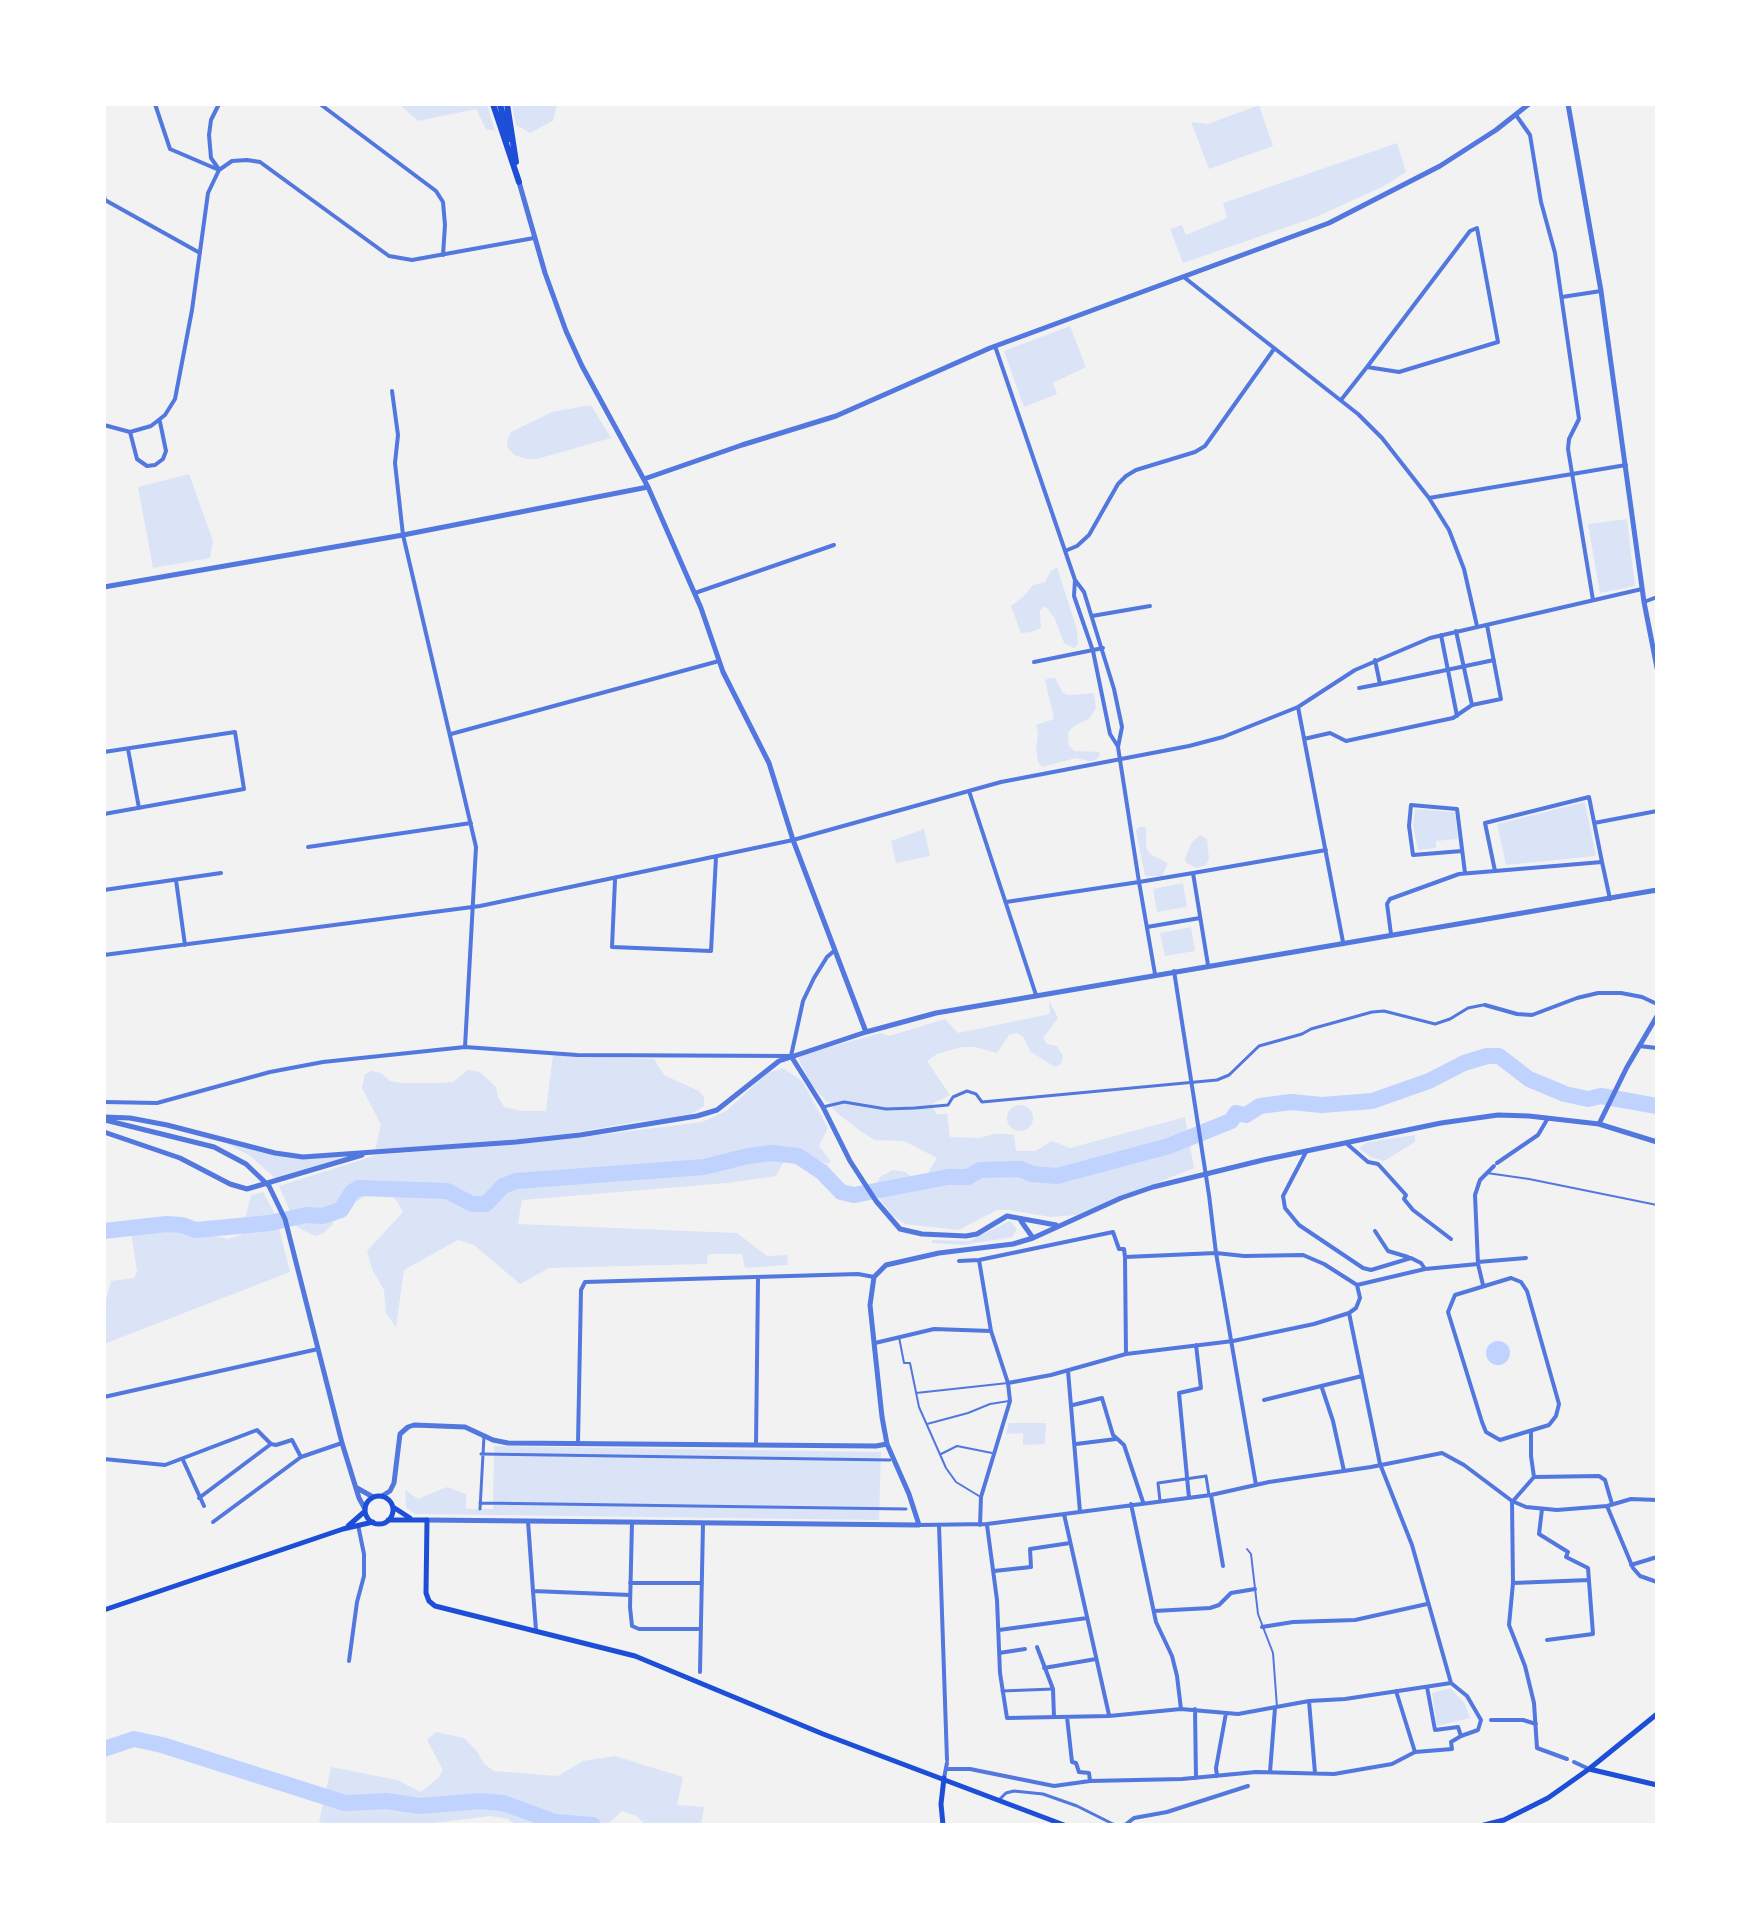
<!DOCTYPE html>
<style>
body{margin:0}
#map{position:relative;width:1761px;height:1929px;overflow:hidden;background:#f2f2f2;font-family:Cabin,sans-serif}
canvas{display:block}
.frame{position:absolute;inset:0;border:106px solid #fff;pointer-events:none}
</style>
<div id="map">
<canvas width="1761" height="1929"></canvas>
<div class="frame"></div>
</div>
<script>
const g = document.querySelector('canvas').getContext('2d');
g.lineJoin = 'round';
function paint(path, color) { g.fillStyle = color; g.fill(path, 'evenodd'); }
const toPath = rows => new Path2D(rows.map(r => 'M' + r).join(''));
function trace(path, color, width, dash) { g.strokeStyle = color; g.lineWidth = width; g.lineCap = dash ? 'butt' : 'round'; g.setLineDash(dash || []); g.stroke(path); }
const green = toPath([
 [399,104,487,104,495,131,486,129,476,109,418,121],
 [512,104,557,104,553,121,530,133,516,125],
 [1259,105,1273,146,1209,169,1191,122,1208,124],
 [1397,143,1406,172,1382,187,1316,217,1183,263,1170,229,1182,225,1186,235,1227,218,1223,203],
 [1070,326,1086,367,1053,383,1057,394,1024,407,1004,351],
 [591,405,611,438,537,459,526,459,514,455,508,448,507,441,511,432,552,412],
 [189,474,213,541,210,558,153,568,138,487],
 [1627,519,1635,586,1600,593,1588,524],
 [1057,567,1077,630,1078,644,1074,648,1064,643,1055,619,1047,608,1043,607,1040,611,1041,628,1031,632,1021,633,1011,606,1023,597,1033,585,1045,582,1051,571],
 [1049,678,1055,678,1063,693,1068,695,1094,693,1096,708,1090,718,1074,726,1068,733,1069,746,1075,751,1099,752,1100,755,1096,760,1089,761,1076,758,1042,767,1038,762,1036,748,1038,733,1036,725,1054,719,1045,680],
 [1585,802,1596,856,1506,865,1497,824],
 [1415,809,1455,812,1458,839,1436,841,1436,848,1418,850,1413,826],
 [1139,827,1146,827,1146,848,1150,854,1168,863,1162,876,1145,876,1136,831],
 [924,829,930,856,896,863,891,841],
 [1200,835,1207,839,1209,860,1206,865,1197,868,1186,863,1185,858,1192,842],
 [1183,883,1187,907,1157,912,1153,889],
 [1191,927,1195,951,1165,956,1160,933],
 [1049,1000,1058,1018,1043,1038,1047,1044,1057,1046,1063,1056,1061,1064,1055,1067,1031,1052,1024,1038,1017,1033,1009,1035,997,1053,975,1047,962,1047,937,1054,927,1061,950,1095,932,1104,936,1114,947,1114,950,1137,980,1138,994,1134,1006,1134,1014,1135,1016,1151,1035,1151,1052,1141,1070,1148,1185,1117,1194,1168,1076,1215,1051,1217,1009,1210,997,1210,959,1230,905,1224,893,1216,881,1201,876,1184,881,1176,893,1170,905,1172,914,1179,926,1176,937,1158,904,1141,875,1140,863,1133,837,1113,811,1084,797,1056,881,1033,889,1036,945,1019,958,1033,1050,1014],
 [553,1055,654,1059,664,1075,699,1091,704,1097,704,1106,686,1117,641,1121,572,1133,480,1144,375,1150,381,1125,362,1088,365,1074,372,1071,381,1073,390,1081,403,1083,439,1083,453,1082,468,1070,480,1072,496,1087,498,1097,504,1107,523,1111,546,1111],
 [783,1068,802,1081,828,1128,819,1146,831,1161,828,1164,807,1156,783,1163,776,1176,727,1183,522,1200,518,1224,737,1233,767,1256,787,1255,788,1265,745,1268,742,1254,708,1254,707,1264,549,1268,520,1284,474,1245,458,1240,404,1270,396,1327,386,1313,384,1290,372,1269,367,1251,403,1212,396,1200,390,1195,372,1192,357,1201,342,1203,332,1225,324,1233,315,1236,297,1227,279,1186,377,1155,560,1140,702,1122,726,1111,768,1073],
 '1007 1118a13 13 0 1 1 26 0a13 13 0 1 1-26 0Z',
 [1415,1135,1415,1142,1384,1161,1370,1157,1359,1148,1368,1142],
 [227,1144,301,1159,345,1157,275,1178,249,1155],
 [263,1192,276,1216,290,1272,104,1344,104,1307,111,1281,134,1278,137,1271,131,1232,163,1228,181,1228,228,1239,241,1235,251,1195],
 [1010,1221,1017,1229,1012,1237,964,1245,932,1243,932,1240,969,1241],
 [1009,1423,1046,1423,1045,1444,1023,1445,1023,1433,1006,1434],
 [494,1446,881,1452,879,1520,414,1514,406,1507,405,1490,418,1499,447,1487,466,1494,466,1509,493,1509],
 [1450,1688,1464,1702,1470,1718,1437,1726,1432,1693],
 [436,1732,464,1738,477,1751,484,1764,494,1771,558,1776,583,1761,615,1756,683,1777,677,1805,704,1807,701,1825,645,1825,637,1816,622,1811,607,1825,515,1825,508,1819,490,1816,418,1825,333,1825,319,1822,331,1767,397,1780,421,1792,439,1777,443,1770,427,1740]
]);
const water = toPath([
 '1486 1353a12 12 0 1 1 24 0a12 12 0 1 1-24 0Z'
]);
const river = toPath([
 [104,1231,166,1224,182,1225,196,1230,270,1223,306,1215,322,1216,341,1210,352,1192,359,1188,447,1191,472,1204,486,1204,503,1186,516,1181,704,1167,748,1156,772,1153,798,1156,822,1172,841,1192,854,1195,948,1177,968,1177,980,1170,1020,1169,1032,1174,1057,1176,1169,1146,1231,1121,1236,1113,1246,1115,1260,1106,1291,1102,1322,1105,1372,1101,1429,1081,1464,1063,1487,1056,1499,1056,1529,1079,1565,1094,1588,1099,1601,1096,1657,1106],
 [104,1749,134,1739,162,1745,345,1803,386,1801,420,1806,480,1801,503,1803,555,1822,593,1825]
]);
const service = toPath([
 [1487,1173,1529,1179,1657,1205],
 [899,1337,904,1363,910,1363,919,1407,946,1468,956,1482,979,1496],
 [916,1393,1008,1383],
 [927,1424,968,1413,990,1404,1009,1401],
 [941,1454,957,1446,992,1453],
 [1247,1549,1251,1554,1258,1614,1273,1653,1277,1707]
]);
const pedestrian = toPath([
 [823,1107,844,1102,886,1109,915,1108,948,1105,953,1097,967,1091,976,1094,982,1102,1217,1080,1229,1075,1259,1046,1302,1034,1311,1029,1372,1012,1384,1011,1435,1024,1450,1019,1468,1008,1483,1005],
 [481,1454,890,1460],
 [1160,1501,1158,1483,1206,1476,1209,1495],
 [480,1503,906,1509],
 [480,1509,484,1436],
 [1002,1691,1053,1689],
 [1000,1799,1006,1793,1014,1791,1043,1794,1077,1806,1115,1825]
]);
const minor = toPath([
 [155,104,170,149,219,170],
 [320,104,436,191,443,202,445,225,443,255],
 [1516,115,1530,135,1541,202,1555,253,1579,419,1569,439,1568,449,1593,600],
 [218,168,211,158,209,135,211,120,219,104],
 [104,196,105,200,200,253],
 [1185,278,1358,414,1382,438,1429,498,1449,530,1464,569,1477,626],
 [1562,297,1601,291],
 [995,346,1075,580,1074,596,1093,651,1110,734,1117,745],
 [392,391,398,435,395,463,403,535,476,847,465,1047],
 [1341,400,1367,367,1399,372,1498,342,1477,228,1470,231,1367,367],
 [104,425,130,432,151,426,165,415,175,399,192,310,208,193,219,170,232,161,247,160,260,162,389,256,412,260,534,238],
 [130,432,137,459,147,466,155,465,163,459,166,451,160,422],
 [1429,498,1626,465],
 [1065,551,1077,546,1089,535,1118,484,1126,476,1136,470,1195,452,1205,446,1274,349],
 [695,593,834,545],
 [1644,602,1657,597],
 [1092,616,1150,606],
 [1456,631,1472,705,1501,699,1487,625],
 [1441,635,1457,716],
 [1375,660,1380,684,1494,660],
 [1034,662,1103,648],
 [1359,688,1380,684],
 [1298,707,1343,942],
 [451,734,719,661],
 [1304,739,1330,733,1346,741,1453,718,1472,705],
 [128,749,139,808],
 [104,752,235,732,244,789,104,814],
 [969,791,1036,995],
 [1594,823,1657,811],
 [308,847,471,823],
 [1462,851,1413,855,1409,826,1411,805,1457,809,1465,873],
 [1602,862,1495,871,1485,823,1589,797,1602,862,1610,899],
 [1193,873,1326,850],
 [176,880,185,945],
 [615,880,612,947,711,951,716,857],
 [104,890,221,873],
 [1006,902,1139,882,1118,747,1122,727,1114,689,1084,592,1075,580],
 [1147,927,1200,918],
 [1391,934,1387,904,1390,899,1459,874,1495,871],
 [104,955,480,906,793,840,1001,782,1189,746,1223,737,1298,707,1355,670,1430,638,1642,589],
 [1174,971,1209,1195,1216,1253,1256,1485],
 [1155,974,1139,882,1193,873,1208,965],
 [1485,1005,1517,1014,1532,1015,1577,998,1598,993,1621,993,1642,997,1657,1004],
 [1639,1046,1657,1048],
 [104,1102,157,1103,270,1072,323,1062,465,1047,577,1055,791,1056,803,1001,814,978,827,957,834,951],
 [1346,1143,1368,1162,1378,1164,1406,1195,1404,1199,1413,1210,1451,1239],
 [1306,1152,1283,1196,1285,1208,1299,1225,1363,1268,1371,1270,1411,1258,1421,1263,1425,1269],
 [1497,1163,1538,1135,1548,1118],
 [1375,1231,1388,1251,1408,1257],
 [1125,1257,1216,1253,1244,1256,1303,1255,1324,1264,1357,1285],
 [979,1260,991,1331,1008,1383,1010,1401,981,1497,980,1525],
 [959,1261,979,1260,1113,1232,1119,1249,1124,1249,1125,1257,1126,1354],
 [1478,1262,1526,1258],
 [1511,1278,1521,1282,1527,1291,1559,1404,1556,1416,1549,1425,1500,1440,1486,1432,1482,1422,1448,1312,1455,1295,1511,1278],
 [1357,1285,1425,1269,1478,1264],
 [1483,1285,1478,1264,1475,1195,1480,1180,1494,1166],
 [1349,1313,1380,1464,1412,1545,1451,1683],
 [875,1343,934,1329,991,1331],
 [1068,1371,1080,1512],
 [1008,1383,1051,1375,1126,1354,1233,1341,1314,1324,1349,1313,1356,1308,1360,1298,1357,1285],
 [1322,1388,1333,1421,1344,1471],
 [104,1397,318,1349],
 [1264,1400,1362,1376],
 [1073,1405,1102,1398,1113,1435,1124,1445,1143,1502],
 [578,1443,581,1290,585,1282,858,1274,874,1277],
 [1076,1444,1116,1439],
 [756,1445,758,1279],
 [104,1459,165,1465,257,1430,271,1444,276,1445,292,1440,301,1457],
 [183,1460,204,1506],
 [1534,1477,1599,1476,1605,1480,1612,1504],
 [1211,1495,1223,1566],
 [199,1498,271,1444],
 [1189,1498,1179,1393,1201,1388,1196,1345],
 [1512,1501,1513,1583,1509,1625,1525,1666,1534,1703,1537,1748,1567,1759],
 [1513,1501,1534,1477,1531,1456,1531,1432],
 [1131,1504,1156,1622,1172,1656,1177,1676,1181,1709],
 [1607,1506,1633,1568,1640,1576,1657,1582],
 [1542,1509,1539,1534,1568,1552,1566,1557,1588,1568,1593,1634,1547,1640],
 [1064,1514,1109,1715],
 [528,1521,533,1591,630,1595],
 [213,1522,301,1457,342,1443],
 [632,1522,630,1607,632,1626,639,1629,701,1629],
 [920,1525,987,1524,1211,1495,1269,1482,1371,1467,1442,1453,1464,1465,1512,1501,1526,1507,1557,1510,1607,1506,1631,1499,1657,1500],
 [939,1525,947,1760],
 [987,1525,997,1600,1000,1673,1007,1718,1109,1716,1181,1709,1238,1714,1309,1701,1345,1699,1451,1683],
 [1631,1565,1657,1557],
 [994,1571,1031,1567,1030,1549,1070,1543],
 [630,1583,702,1583],
 [1513,1583,1589,1580],
 [533,1591,536,1630],
 [1154,1611,1210,1608,1219,1605,1231,1593,1255,1589],
 [1262,1627,1293,1622,1355,1620,1427,1604],
 [999,1630,1087,1618],
 [1037,1647,1053,1689,1054,1717],
 [999,1653,1025,1649],
 [349,1661,357,1602,364,1576,364,1554,358,1525],
 [1044,1668,1096,1659],
 [700,1672,703,1523],
 [1427,1687,1435,1730,1458,1727,1461,1736,1478,1730,1481,1720,1467,1696,1451,1683],
 [1396,1691,1415,1752],
 [1309,1701,1315,1773],
 [1195,1709,1196,1778],
 [1067,1717,1072,1762,1076,1763,1079,1772,1089,1773,1090,1781],
 [1491,1720,1523,1720,1536,1724],
 [1574,1762,1589,1769],
 [947,1769,970,1769,1054,1786,1090,1781,1182,1779,1256,1772,1334,1774,1392,1764,1415,1752,1452,1749,1451,1742,1461,1736],
 [1270,1772,1275,1708],
 [1217,1776,1216,1768,1226,1713],
 [944,1778,947,1763],
 [1125,1825,1134,1818,1167,1812,1248,1786]
]);
const tertiary = toPath([
 [1568,104,1601,291,1644,602,1657,668],
 [519,182,545,273,566,331,582,366,648,487,701,608,723,672,769,763,793,840,866,1032],
 [644,479,742,445,836,416,990,348,1329,223,1440,166,1496,130,1529,104],
 [104,587,403,535,648,487],
 [791,1056,823,1107,850,1161,876,1201,900,1229,922,1234,966,1236,977,1234,1007,1216,1056,1225],
 [104,1117,130,1118,167,1125,275,1153,303,1157,516,1142,580,1135,697,1116,717,1110,779,1061,866,1032,936,1013,1657,890],
 [105,1120,214,1147,246,1164,269,1186,285,1219,342,1443,359,1498,365,1509],
 [1599,1124,1627,1067,1657,1016],
 [104,1132,180,1158,230,1184,247,1189,362,1155],
 [1021,1221,1033,1238],
 [357,1488,373,1497],
 [382,1496,390,1491,394,1483,400,1434,408,1427,414,1425,465,1427,493,1440,508,1443,876,1446,887,1444],
 [427,1520,919,1525,909,1494,887,1444,882,1417,870,1305,874,1277,886,1265,939,1253,1013,1244,1033,1238,1121,1198,1153,1187,1263,1160,1441,1123,1498,1115,1529,1116,1599,1124,1657,1142]
]);
const secondary = toPath([
 '365 1510a14 14 0 1 1 28 0a14 14 0 1 1-28 0Z',
 [393,1507,410,1518],
 [388,1520,427,1520,426,1593,429,1601,435,1606,635,1656,823,1734,1064,1825],
 [348,1526,364,1512],
 [104,1610,343,1529,373,1522],
 [1589,1769,1657,1785],
 [943,1825,941,1804,944,1778],
 [1484,1825,1504,1820,1548,1798,1589,1769,1657,1714]
]);
const trunk = toPath([
 [493,104,519,182],
 [500,104,509,139],
 [507,104,516,162]
]);
paint(green, '#dbe4f7');
paint(water, '#bfd3fe');
trace(river, '#bfd3fe', 16);
trace(service, '#5277de', 2);
trace(pedestrian, '#5277de', 3);
trace(minor, '#5277de', 4);
trace(tertiary, '#5277de', 5);
trace(secondary, '#1d4ed8', 5);
trace(trunk, '#1d4ed8', 6);
</script>
